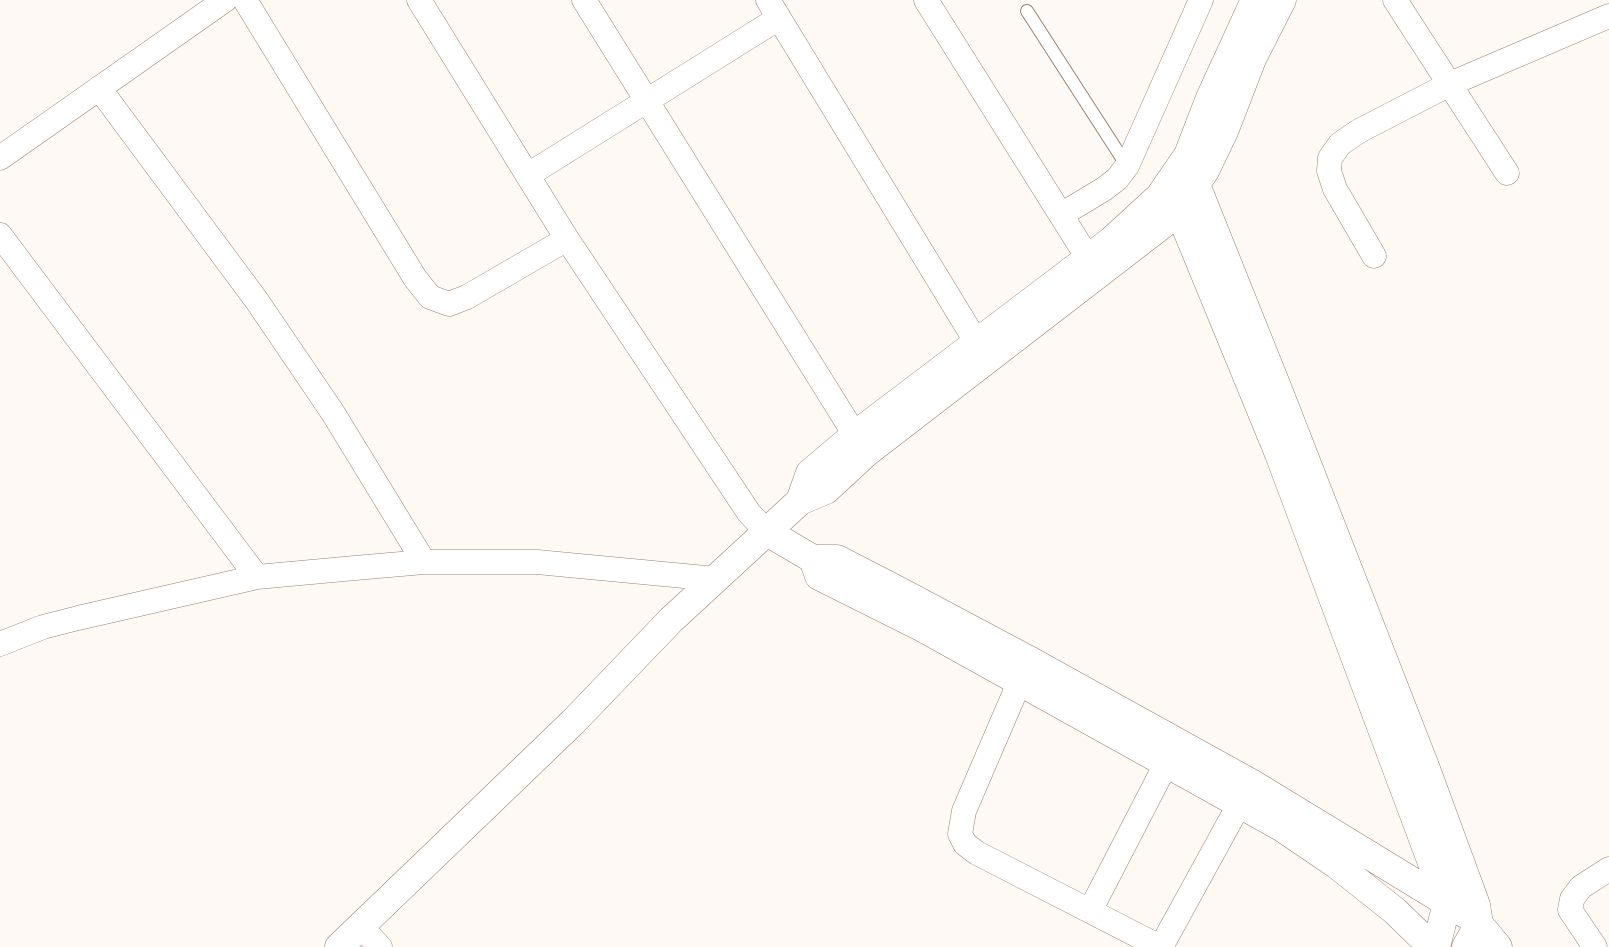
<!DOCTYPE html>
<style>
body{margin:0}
canvas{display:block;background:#fef9f4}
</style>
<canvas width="1609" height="947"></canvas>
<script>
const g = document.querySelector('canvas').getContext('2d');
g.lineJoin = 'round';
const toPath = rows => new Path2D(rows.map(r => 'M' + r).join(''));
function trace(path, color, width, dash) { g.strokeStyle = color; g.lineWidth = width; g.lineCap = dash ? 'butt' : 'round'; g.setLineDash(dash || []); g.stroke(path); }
const lane = toPath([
 [1027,11,1127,166]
]);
const street = toPath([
 [245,0,415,278,430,297,449,304,467,297,567,239],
 [419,0,567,239,749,513,767,532],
 [584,0,855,435],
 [768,0,977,343],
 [926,0,1088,258],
 [1395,0,1507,173],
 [99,88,257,301,333,413,424,562],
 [0,158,225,0],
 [528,175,779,18],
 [1061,215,1104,189,1117,179,1127,166,1201,0],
 [0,235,257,577],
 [1374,256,1335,189,1329,171,1330,158,1340,144,1359,131,1450,84,1609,16],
 [0,644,43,627,78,618,257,577,355,568,424,562,537,562,716,579],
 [1019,683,964,811,960,834,965,844,977,853,1160,947],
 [1090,911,1166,764],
 [361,927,380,947],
 [1161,947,1240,803],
 [1595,947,1570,910,1572,899,1581,887,1609,869]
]);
const secondary = toPath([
 [1184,162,1196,185,1279,392,1426,769,1476,905,1479,924,1466,947],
 [1168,184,1279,454,1447,903,1436,947],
 [800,501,810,473,855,435,1111,241,1160,196,1188,155,1210,98,1255,0],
 [767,532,813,559,837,559,899,591,1029,660,1251,783,1469,916,1484,930,1498,947],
 [813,559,819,576,923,628,1281,827,1337,865,1395,911,1432,947],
 [339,947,573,722,671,620,800,501,826,490,866,453,1162,225,1186,198,1205,171,1225,129,1252,59,1282,0]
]);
trace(lane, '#9c836e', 14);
trace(street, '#9c836e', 25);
trace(secondary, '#9c836e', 29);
trace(lane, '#fff', 12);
trace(street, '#fff', 24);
trace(secondary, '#fff', 28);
</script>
